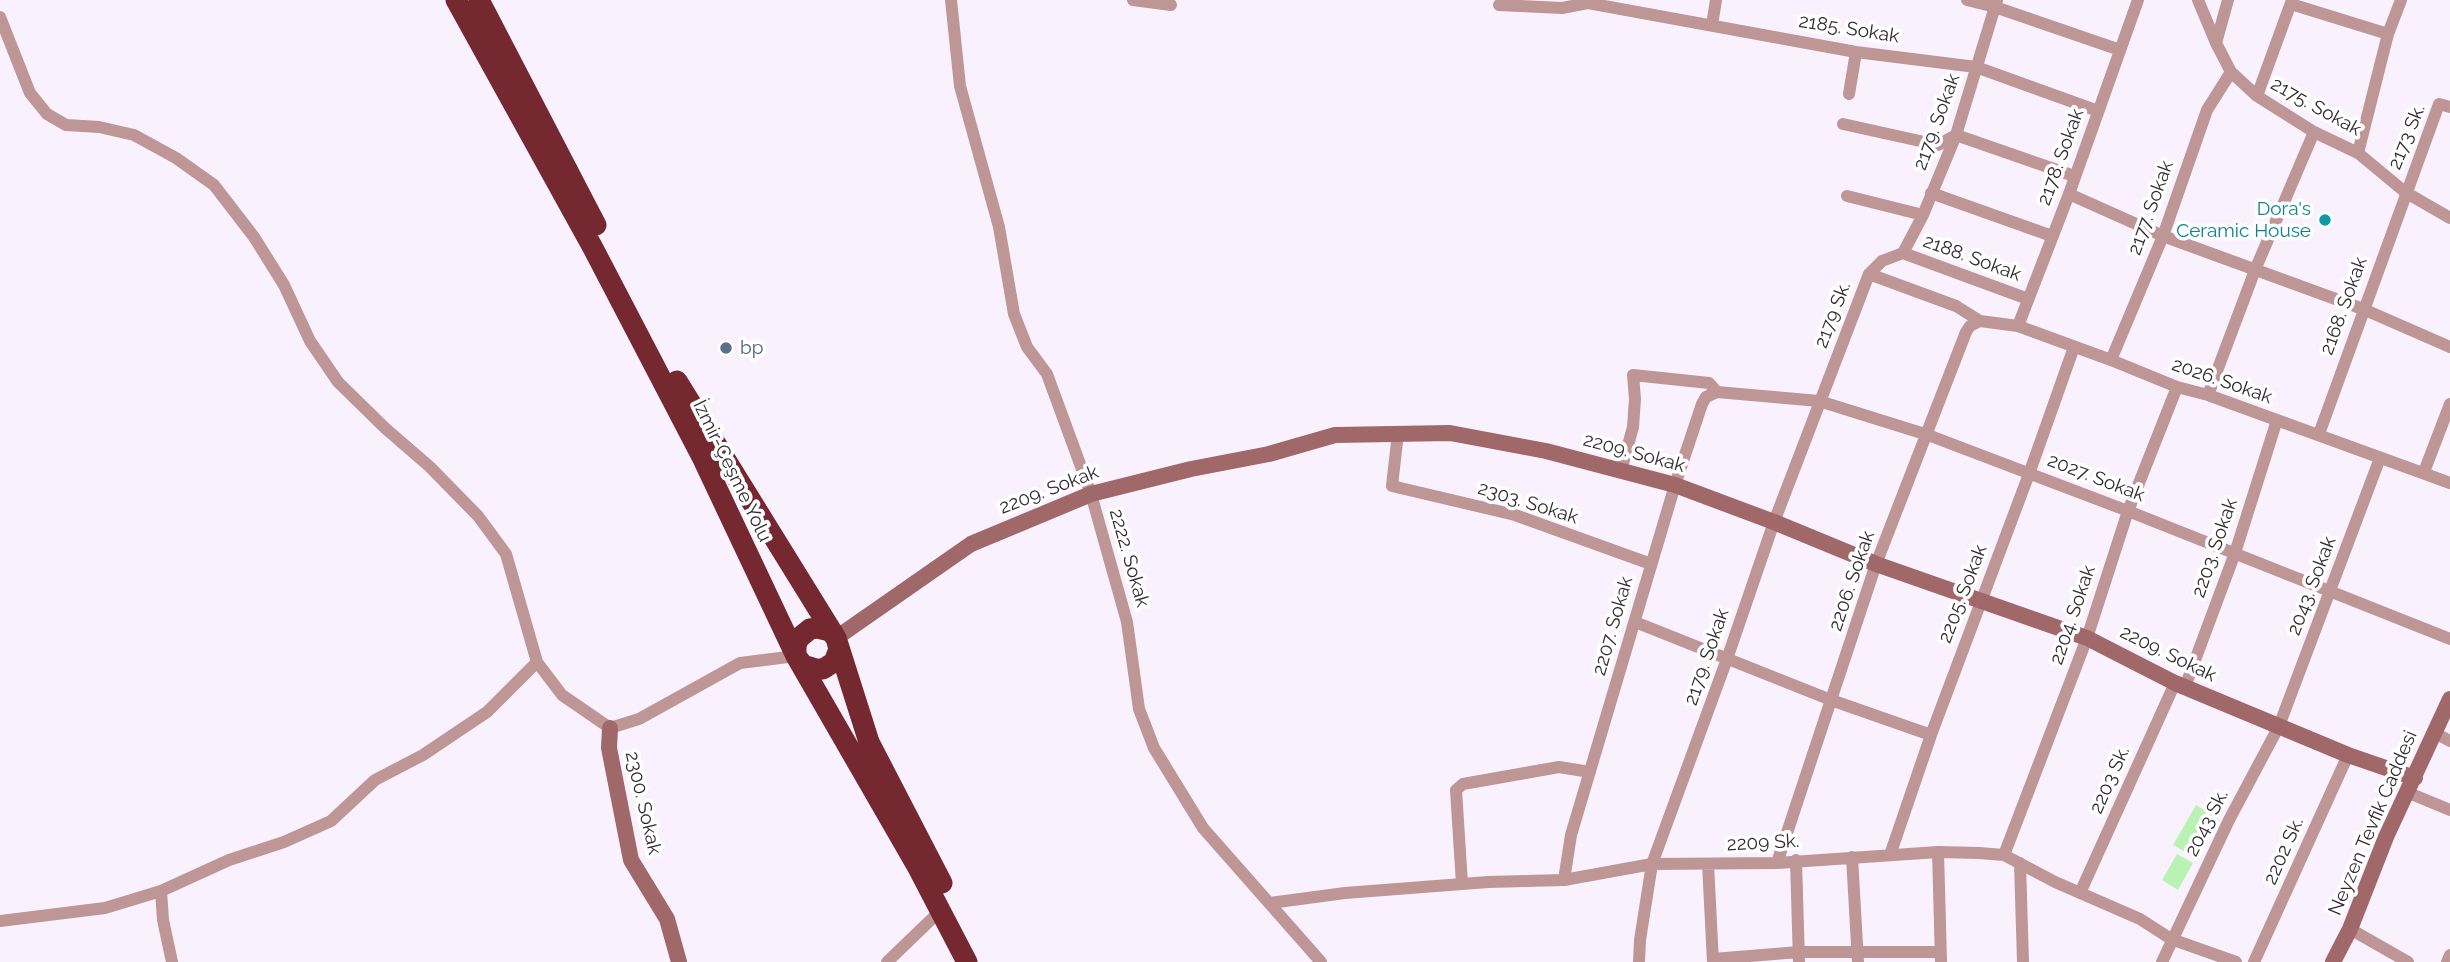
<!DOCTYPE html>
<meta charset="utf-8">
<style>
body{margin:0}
canvas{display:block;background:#faf1fe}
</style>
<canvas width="2450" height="962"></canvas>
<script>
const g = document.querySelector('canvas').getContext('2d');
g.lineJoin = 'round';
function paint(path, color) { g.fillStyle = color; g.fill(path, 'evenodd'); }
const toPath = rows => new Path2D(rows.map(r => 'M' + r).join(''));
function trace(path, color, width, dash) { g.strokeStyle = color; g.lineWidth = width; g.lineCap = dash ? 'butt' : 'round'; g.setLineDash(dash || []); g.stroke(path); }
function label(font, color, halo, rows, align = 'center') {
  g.font = font + ' Raleway,sans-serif'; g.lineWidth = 7; g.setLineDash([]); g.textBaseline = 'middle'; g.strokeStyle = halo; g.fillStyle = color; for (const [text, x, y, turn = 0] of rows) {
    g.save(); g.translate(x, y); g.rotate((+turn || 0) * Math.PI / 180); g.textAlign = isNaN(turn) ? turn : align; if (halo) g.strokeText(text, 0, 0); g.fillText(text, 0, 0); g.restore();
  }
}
const green = toPath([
 [2196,805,2219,819,2196,858,2173,845],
 [2177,854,2193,863,2178,890,2162,880]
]);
const street = toPath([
 [951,0,960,86,999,227,1014,314,1027,347,1047,374,1091,494,1127,622,1139,709,1154,748,1203,828,1321,962],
 [1133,0,1171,5],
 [1967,0,1995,7,2120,50],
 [2198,0,2216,43,2231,72,2257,96,2314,132,2358,153,2405,192,2450,218],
 [2291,4,2388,34],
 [1499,5,1562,8,1588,3,1856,52,1976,67,2098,111],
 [0,17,30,93,47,114,66,125,99,127,134,135,176,158,214,185,254,237,284,285,310,341,338,382,385,428,430,467,478,516,506,554,537,662,562,695,610,728,639,719,740,663,796,656],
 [1712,25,1716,0],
 [2216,43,2228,0],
 [1849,94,1856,52],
 [2257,96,2292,0],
 [1843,124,1938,145,1956,135,2074,176],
 [2358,153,2388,34,2401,0],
 [1931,193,2052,236],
 [2069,194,2163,236,2363,309,2450,347],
 [1847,196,1923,215],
 [1903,253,1923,215,1956,135,1997,0],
 [1869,274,1956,306,1980,321,2018,326,2111,360,2177,387,2208,395,2450,483],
 [2018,326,2069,194,2138,0],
 [2111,360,2163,236,2207,110,2231,72],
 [2208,395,2255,270,2314,132],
 [1398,433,1392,486,1515,515,1651,564],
 [2319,434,2439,104,2450,107],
 [1621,471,1633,427,1635,399,1633,375,1709,383,1717,392],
 [2424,472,2450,404],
 [1635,622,1831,700,1931,735],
 [2185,687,2235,553,2277,420],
 [2435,733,2450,741],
 [2409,793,2450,810],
 [1938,852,1941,962],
 [1890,855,1931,735,2029,474,2074,347],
 [2004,855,2087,638,2128,511,2177,387],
 [1852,857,1858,962],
 [1796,860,1799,962],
 [1777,863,1876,564,1966,332,1970,326,1980,321],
 [2020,863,2023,962],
 [1708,864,1713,962],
 [1564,880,1571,835,1675,485,1702,404,1706,397,1717,392,1819,401,1928,435,2128,511,2450,639],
 [1462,884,1456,790,1463,784,1559,767,1590,772],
 [161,891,163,920,172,962],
 [2080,893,2175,683],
 [1270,903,1345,893,1488,882,1564,880,1652,864,1777,863,1938,852,1979,853,2004,855,2055,882,2140,919,2171,939,2236,962],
 [0,921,105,908,161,891,229,860,284,842,331,821,375,780,423,755,487,712,537,662],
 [2350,929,2408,962],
 [1713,959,1799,952,1940,952],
 [887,962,940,911],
 [1639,962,1640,940,1652,864,1727,659,1774,522,1869,274,1882,261,1903,253,2028,299],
 [2162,962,2229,820,2279,726,2380,458],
 [2254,962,2348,755],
 [2447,962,2450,955]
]);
const secondary = toPath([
 [836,638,971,544,1091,494,1191,469,1269,454,1335,435,1450,433,1546,451,1675,485,1774,522,1876,564,2087,638,2175,683,2348,755,2415,778],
 [610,728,609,748,631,860,667,919,679,962],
 [2333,962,2350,929,2386,837,2450,699]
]);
const highway = toPath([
 [456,0,593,248,703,459,796,656,917,866,967,962],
 [479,0,596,225],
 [677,381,836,638,869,742,942,883],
 [817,628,830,631,836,638,839,649,834,662,823,669,816,669,803,665,796,656,796,645,799,638,810,629,817,628]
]);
const markers = [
 [2325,220,7,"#0f9aa8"],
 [726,348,7,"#5c6f8a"]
];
const streetNames = [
 ["2185. Sokak",1849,29,9],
 ["2175. Sokak",2316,107,29],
 ["2179. Sokak",1937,122,-70],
 ["2173 Sk.",2407,137,-68],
 ["2178. Sokak",2061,157,-70],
 ["2177. Sokak",2151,208,-70],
 ["2188. Sokak",1972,258,20],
 ["2168. Sokak",2344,306,-70],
 ["2179 Sk.",1833,315,-69],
 ["2026. Sokak",2222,381,19],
 ["2209. Sokak",1634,453,15],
 ["İzmir-Çeşme Yolu",732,471,64],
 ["2027. Sokak",2096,478,21],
 ["2209. Sokak",1049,490,-21],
 ["2303. Sokak",1528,503,17],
 ["2203. Sokak",2215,548,-71],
 ["2222. Sokak",1129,558,74],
 ["2206. Sokak",1852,581,-71],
 ["2043. Sokak",2312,586,-69],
 ["2205. Sokak",1963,594,-69],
 ["2204. Sokak",2073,615,-71],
 ["2207. Sokak",1613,626,-74],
 ["2209. Sokak",2168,654,26],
 ["2179. Sokak",1707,657,-71],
 ["2203 Sk.",2110,780,-66],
 ["2300. Sokak",643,803,77],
 ["2043 Sk.",2207,823,-63],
 ["Neyzen Tevfik Caddesi",2373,823,-67],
 ["2209 Sk.",1763,843,-3],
 ["2202 Sk.",2284,851,-66]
];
const cultureNames = [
 ["Dora's",2311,209],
 ["Ceramic House",2311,231]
];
const serviceNames = [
 ["bp",740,348]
];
paint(green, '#b9f3b3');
trace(street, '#be9696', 12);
trace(secondary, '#a06869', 16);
trace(highway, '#75282f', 21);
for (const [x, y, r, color] of markers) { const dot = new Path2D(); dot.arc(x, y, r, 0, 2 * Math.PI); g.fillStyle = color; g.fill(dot); trace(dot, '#fff', 2.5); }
label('19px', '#2f2b30', '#fff', streetNames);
label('19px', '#0d838f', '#fff', cultureNames, 'right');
label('19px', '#4e5e75', '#fff', serviceNames, 'left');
</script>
